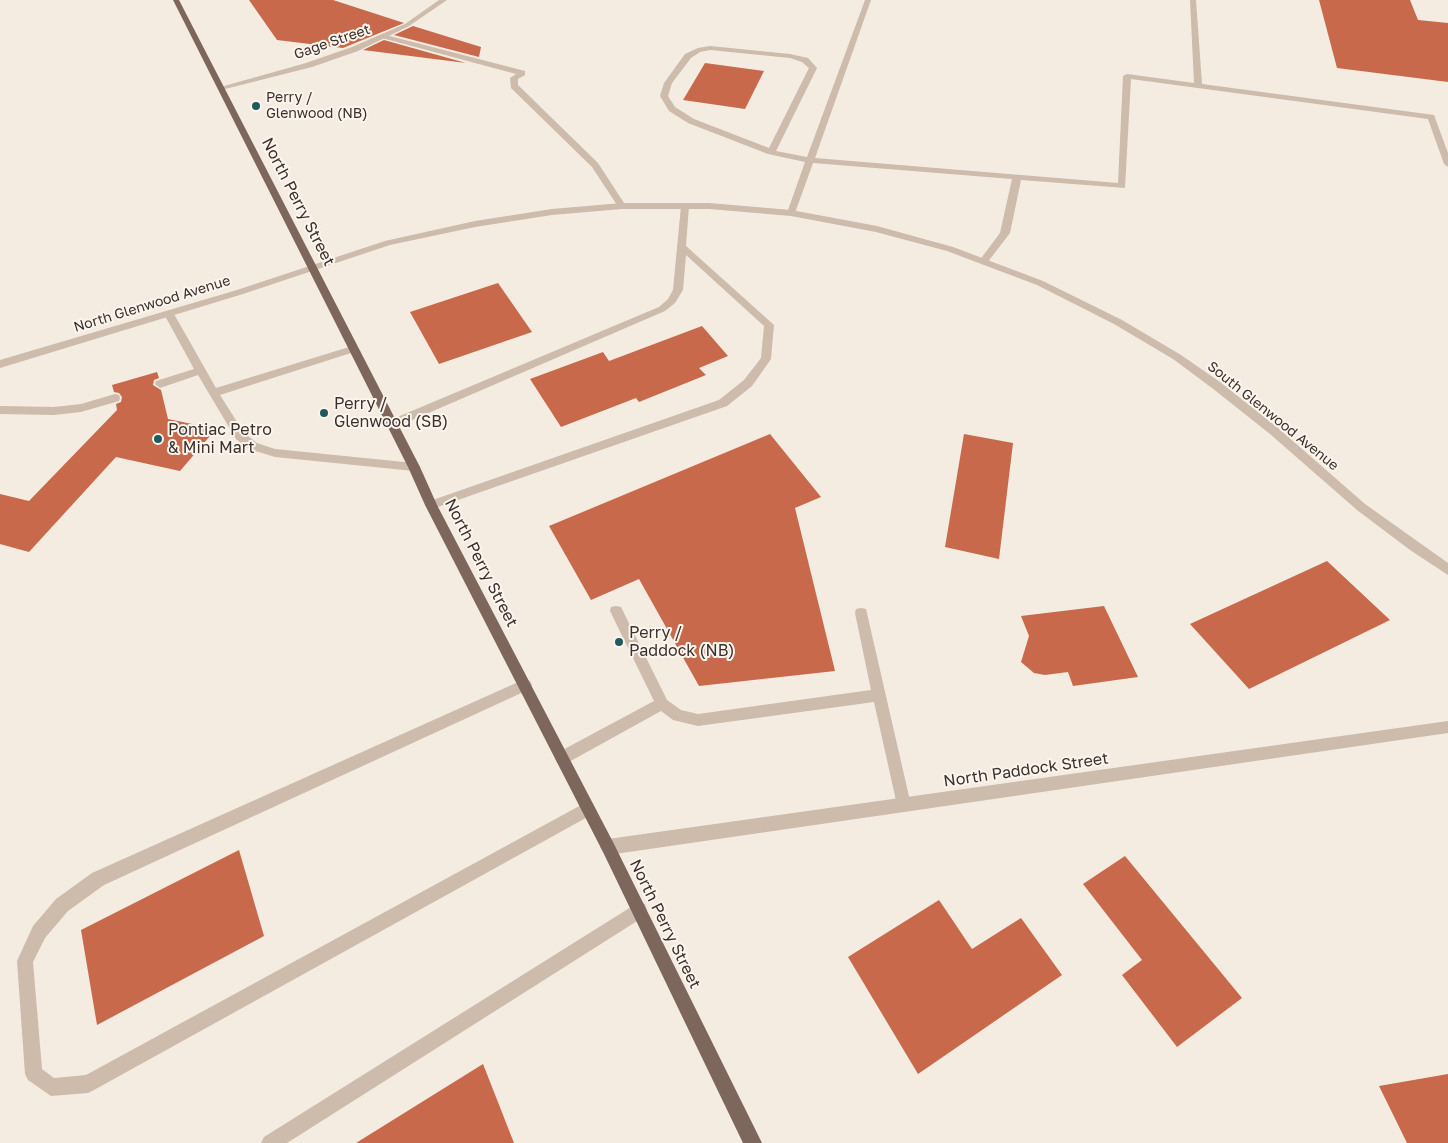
<!DOCTYPE html>
<style>
body{margin:0}
canvas{display:block;background:#f4ebe1}
</style>
<canvas width="1448" height="1143"></canvas>
<script>
const g = document.querySelector('canvas').getContext('2d');
g.lineJoin = 'round';
function paint(path, color) { g.fillStyle = color; g.fill(path, 'evenodd'); }
const toPath = rows => new Path2D(rows.map(r => 'M' + r).join(''));
function trace(path, color, width, dash) { g.strokeStyle = color; g.lineWidth = width; g.lineCap = dash ? 'butt' : 'round'; g.setLineDash(dash || []); g.stroke(path); }
function label(font, color, halo, rows, align = 'center') {
  g.font = font + ' "Golos Text",sans-serif'; g.lineWidth = 4; g.setLineDash([]); g.textBaseline = 'middle'; g.strokeStyle = halo; g.fillStyle = color; for (const [text, x, y, turn = 0] of rows) {
    g.save(); g.translate(x, y); g.rotate((+turn || 0) * Math.PI / 180); g.textAlign = isNaN(turn) ? turn : align; if (halo) g.strokeText(text, 0, 0); g.fillText(text, 0, 0); g.restore();
  }
}
const building = toPath([
 [249,0,333,0,404,23,343,48,277,40],
 [1319,0,1410,0,1418,20,1448,23,1448,82,1337,68],
 [413,26,481,47,479,57,394,35],
 [384,40,466,63,363,50],
 [705,63,764,71,745,109,683,100],
 [498,283,532,332,439,364,410,312],
 [702,326,728,356,699,368,706,375,639,402,636,398,561,427,530,379,603,352,609,361],
 [157,372,159,378,154,380,153,385,161,390,168,419,216,429,180,471,116,457,29,552,0,544,0,494,29,501,117,410,116,404,121,402,122,397,119,393,114,392,112,385],
 [770,434,821,497,795,508,835,671,699,686,639,579,591,600,549,526],
 [964,434,1013,443,999,559,945,547],
 [1327,561,1390,620,1249,689,1190,624],
 [1104,606,1138,677,1073,686,1068,672,1045,675,1034,673,1021,662,1029,636,1021,616],
 [239,850,264,936,97,1025,81,930],
 [1125,856,1242,998,1177,1047,1122,975,1142,960,1083,884],
 [939,900,972,949,1021,918,1062,975,918,1074,848,957],
 [483,1064,514,1143,356,1143],
 [1448,1074,1448,1143,1407,1143,1379,1086]
]);
const lane = toPath([
 [865,0,871,0,815,158,1118,183,1123,76,1127,74,1194,83,1190,0,1196,0,1202,84,1434,115,1448,153,1448,167,1444,164,1428,119,1131,79,1125,188,1021,180,1010,233,987,263,984,264,979,261,1000,233,1012,179,813,163,795,213,794,215,788,215,787,213,805,162,768,154,688,123,669,111,660,96,664,83,685,54,698,48,710,46,790,54,808,58,817,68,776,151,807,157,865,0],
 [710,50,790,58,802,62,809,68,769,148,694,119,675,107,668,96,672,83,691,58,700,52,710,50],
 [382,34,525,71,525,75,518,79,518,85,598,163,626,206,625,208,619,208,592,167,511,88,510,78,516,74,382,38,382,34],
 [685,203,689,206,686,246,774,325,771,359,752,386,727,406,435,508,427,508,425,505,427,502,719,400,744,380,761,358,764,326,686,255,683,290,675,303,665,311,396,427,388,427,386,424,388,421,659,307,668,299,673,290,681,206,685,203],
 [169,311,174,314,216,388,349,347,357,347,358,349,357,351,220,395,244,433,257,443,275,449,414,463,418,464,420,467,418,470,414,471,275,457,249,449,236,439,198,375,160,388,155,384,156,381,194,369,164,314,169,311],
 [115,394,119,395,120,398,119,401,81,412,54,415,0,414,0,406,54,407,81,404,115,394],
 [616,606,621,607,667,700,681,710,698,714,871,690,855,613,856,609,861,608,866,609,911,805,909,810,904,812,899,810,897,805,874,702,698,726,673,720,661,711,567,763,562,765,557,763,555,758,557,753,654,701,610,611,611,607,616,606],
 [525,679,530,681,532,685,530,689,104,885,68,911,45,938,33,962,42,1069,54,1078,86,1075,583,804,588,802,593,804,595,809,593,814,94,1090,88,1093,51,1096,28,1080,25,1074,17,961,33,926,56,899,92,873,525,679],
 [639,902,645,904,647,910,645,916,287,1143,261,1143,264,1137,639,902]
]);
const street = toPath([
 [439,0,447,0,409,26,358,51,312,67,221,90,217,88,306,63,352,47,405,24,439,0],
 [622,203,709,203,791,210,877,226,953,247,1043,281,1122,320,1181,355,1220,382,1278,428,1365,504,1448,563,1448,575,1410,550,1357,510,1270,434,1212,388,1173,359,1114,324,1037,285,947,251,876,232,791,216,709,209,622,209,552,215,475,227,390,245,243,294,0,368,0,360,237,290,385,241,475,221,552,209,622,203],
 [1448,721,1448,733,608,855,603,852,600,847,603,842,608,839,1448,721]
]);
const primary = toPath([
 [173,0,179,0,420,467,437,505,613,842,762,1143,743,1143,603,852,425,505,408,467,173,0]
]);
const markers = [
 [256,106,5,"#1f5a5e"],
 [324,413,5,"#1f5a5e"],
 [158,439,5,"#1f5a5e"],
 [619,642,5,"#1f5a5e"]
];
const farStreetnames = [
 ["Gage Street",332,42,-19],
 ["North Glenwood Avenue",152,304,-17],
 ["South Glenwood Avenue",1273,416,39]
];
const farPoinames = [
 ["Perry /",266,98],
 ["Glenwood (NB)",266,114]
];
const streetNames = [
 ["North Perry Street",298,202,63],
 ["North Perry Street",481,563,63],
 ["North Paddock Street",1026,770,-8],
 ["North Perry Street",665,924,64]
];
const poiNames = [
 ["Perry /",334,404],
 ["Glenwood (SB)",334,422],
 ["Pontiac Petro",168,430],
 ["& Mini Mart",168,448],
 ["Perry /",629,633],
 ["Paddock (NB)",629,651]
];
paint(building, '#c8694b');
paint(lane, '#cdbbac');
paint(street, '#cdbbac');
paint(primary, '#7d675c');
for (const [x, y, r, color] of markers) { const dot = new Path2D(); dot.arc(x, y, r, 0, 2 * Math.PI); g.fillStyle = color; g.fill(dot); trace(dot, '#fbf5ee', 2); }
label('14px', '#3b302b', '#fbf5ee', farStreetnames);
label('14px', '#3b302b', '#fbf5ee', farPoinames, 'left');
label('16px', '#3b302b', '#fbf5ee', streetNames);
label('16px', '#3b302b', '#fbf5ee', poiNames, 'left');
</script>
